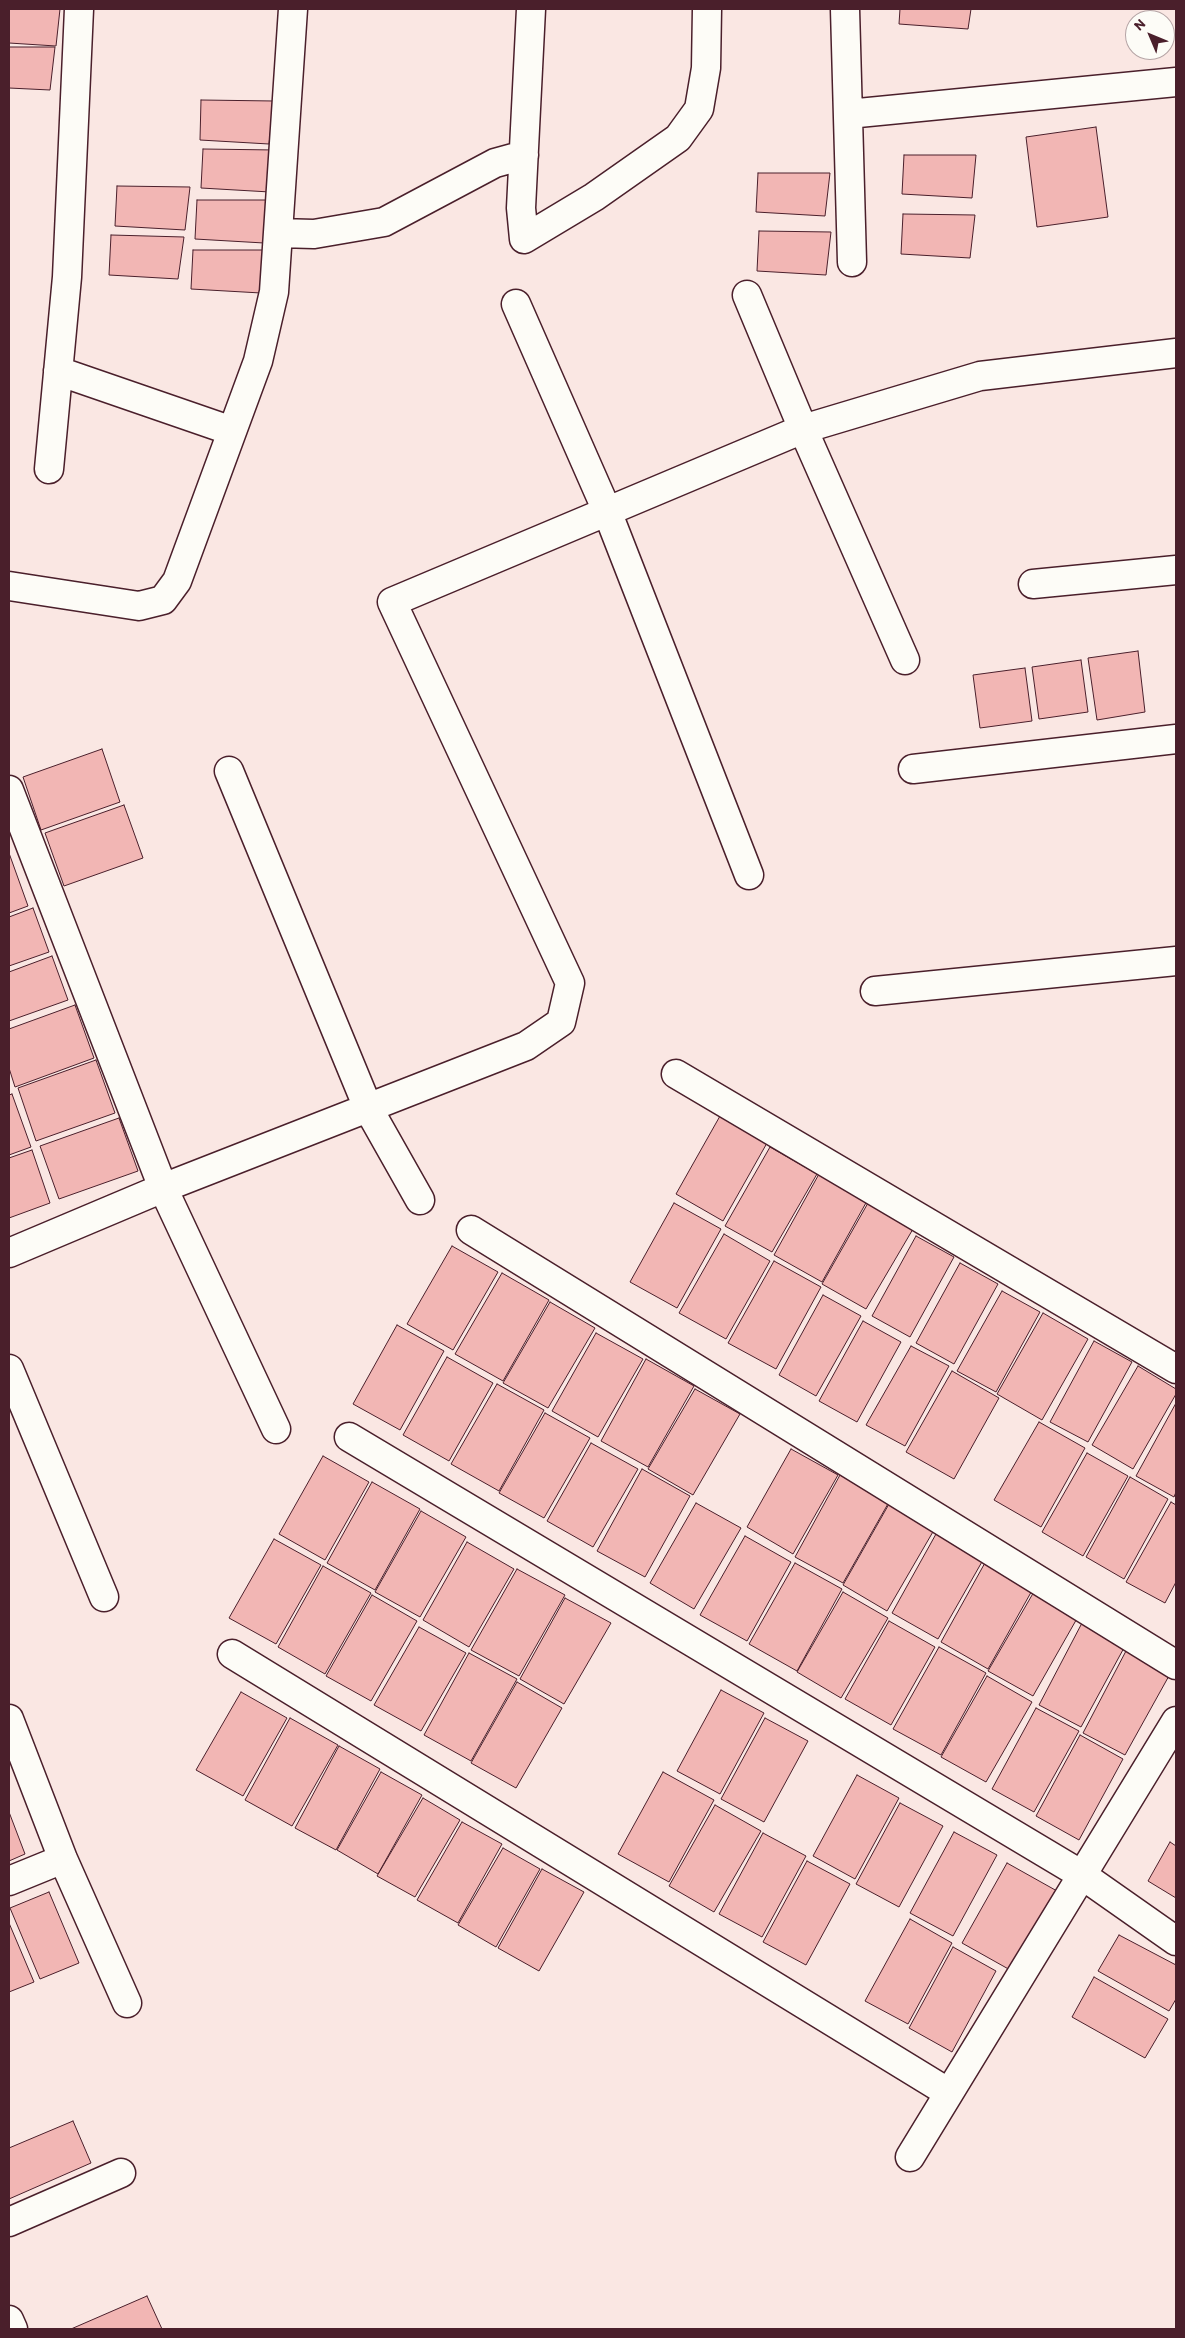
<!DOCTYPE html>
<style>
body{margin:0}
#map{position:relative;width:1185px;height:2338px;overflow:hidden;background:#fae7e3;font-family:Itim,sans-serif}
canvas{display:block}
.frame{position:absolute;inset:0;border:10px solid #4a1f2b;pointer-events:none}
.north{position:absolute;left:1125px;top:10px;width:50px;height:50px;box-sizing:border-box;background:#fdfcf7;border:1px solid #b5a4a5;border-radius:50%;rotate:315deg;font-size:14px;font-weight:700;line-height:20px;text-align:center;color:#4a1f2b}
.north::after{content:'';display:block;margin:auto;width:18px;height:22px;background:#4a1f2b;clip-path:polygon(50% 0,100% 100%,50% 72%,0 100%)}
</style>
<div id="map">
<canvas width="1185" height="2338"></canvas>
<div class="frame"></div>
<div class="north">N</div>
</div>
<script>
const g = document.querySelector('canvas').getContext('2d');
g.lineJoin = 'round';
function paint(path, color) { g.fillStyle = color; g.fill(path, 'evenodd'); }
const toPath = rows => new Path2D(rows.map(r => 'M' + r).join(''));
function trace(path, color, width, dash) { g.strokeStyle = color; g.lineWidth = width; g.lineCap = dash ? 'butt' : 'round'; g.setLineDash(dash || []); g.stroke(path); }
const building = toPath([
 [9,9,60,9,56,46,9,43,9,9],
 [900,9,971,9,968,29,899,24,900,9],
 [9,47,55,47,50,90,9,88,9,47],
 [201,100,274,101,269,144,200,140,201,100],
 [1096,127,1108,217,1037,227,1026,137,1096,127],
 [203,149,275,150,270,192,201,188,203,149],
 [904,155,976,155,972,198,902,194,904,155],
 [758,173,830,173,825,216,756,212,758,173],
 [117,186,190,187,185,230,115,226,117,186],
 [197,200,270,200,264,243,195,239,197,200],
 [903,214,975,215,970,258,901,254,903,214],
 [759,231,831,232,826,275,757,271,759,231],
 [111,235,184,237,178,279,109,275,111,235],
 [193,250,265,250,261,293,191,289,193,250],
 [1138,651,1145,712,1097,720,1088,658,1138,651],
 [1081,660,1088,712,1039,719,1032,667,1081,660],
 [1025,668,1032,721,980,728,973,675,1025,668],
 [102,749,120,802,41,830,23,777,102,749],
 [124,805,143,858,64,886,45,833,124,805],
 [9,853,28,906,9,913,9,853],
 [33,908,49,952,9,966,9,917,33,908],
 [52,956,68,1000,9,1021,9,972,52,956],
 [75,1005,94,1058,15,1087,9,1068,9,1029,75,1005],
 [96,1060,115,1113,36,1141,18,1088,96,1060],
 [12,1094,31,1147,9,1155,9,1095,12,1094],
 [720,1116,767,1143,723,1221,676,1194,720,1116],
 [119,1118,138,1171,59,1199,40,1146,119,1118],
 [770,1147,817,1174,772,1252,725,1226,770,1147],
 [32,1150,50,1203,9,1218,9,1158,32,1150],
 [819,1174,867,1201,822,1282,774,1255,819,1174],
 [674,1203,721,1229,677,1308,630,1282,674,1203],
 [868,1203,913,1229,866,1309,822,1284,868,1203],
 [724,1234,770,1261,726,1339,679,1313,724,1234],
 [916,1236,954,1257,910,1337,872,1316,916,1236],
 [452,1246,498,1272,453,1350,407,1324,452,1246],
 [774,1261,821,1287,776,1369,728,1343,774,1261],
 [960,1263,998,1284,954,1364,916,1343,960,1263],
 [502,1273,549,1300,503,1381,455,1354,502,1273],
 [1002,1291,1040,1312,996,1392,957,1371,1002,1291],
 [823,1295,861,1316,816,1396,779,1375,823,1295],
 [550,1302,595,1328,548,1408,503,1383,550,1302],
 [1043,1313,1088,1339,1042,1420,997,1394,1043,1313],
 [863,1321,901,1342,857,1422,819,1401,863,1321],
 [397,1325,444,1351,400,1430,353,1404,397,1325],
 [596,1333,643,1359,598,1437,552,1411,596,1333],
 [1094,1341,1132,1362,1088,1442,1050,1422,1094,1341],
 [911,1346,949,1366,905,1446,866,1425,911,1346],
 [447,1357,493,1383,449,1461,403,1435,447,1357],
 [646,1359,694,1386,648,1467,601,1441,646,1359],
 [1138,1366,1176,1389,1176,1394,1133,1469,1092,1445,1138,1366],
 [952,1371,999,1398,954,1479,906,1452,952,1371],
 [497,1384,544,1410,499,1491,451,1464,497,1384],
 [695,1389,740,1414,693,1495,648,1469,695,1389],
 [1176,1403,1176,1492,1174,1497,1136,1476,1176,1403],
 [545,1413,590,1438,544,1518,499,1493,545,1413],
 [1039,1422,1085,1448,1041,1527,994,1500,1039,1422],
 [591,1443,638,1469,593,1547,547,1521,591,1443],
 [791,1449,838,1475,793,1554,747,1527,791,1449],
 [1087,1453,1128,1476,1083,1556,1042,1532,1087,1453],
 [323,1456,369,1482,325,1560,279,1534,323,1456],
 [642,1469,690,1496,645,1577,597,1551,642,1469],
 [840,1475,889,1502,843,1583,795,1557,840,1475],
 [1130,1477,1168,1499,1124,1579,1086,1557,1130,1477],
 [372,1482,420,1509,375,1590,327,1563,372,1482],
 [1171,1502,1176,1505,1176,1582,1165,1603,1126,1582,1171,1502],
 [696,1503,741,1528,694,1609,650,1583,696,1503],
 [889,1504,934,1530,887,1611,843,1585,889,1504],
 [421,1511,466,1537,420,1617,375,1592,421,1511],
 [936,1534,983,1560,938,1639,892,1613,936,1534],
 [745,1536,791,1562,747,1641,700,1615,745,1536],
 [274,1539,321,1565,276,1644,229,1618,274,1539],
 [467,1542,514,1569,469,1647,423,1620,467,1542],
 [986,1561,1034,1587,988,1669,941,1642,986,1561],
 [795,1563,842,1589,797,1671,749,1644,795,1563],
 [323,1566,371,1593,325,1674,278,1647,323,1566],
 [517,1569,565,1595,519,1676,471,1650,517,1569],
 [1035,1590,1079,1615,1033,1696,988,1671,1035,1590],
 [843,1592,888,1618,841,1698,797,1672,843,1592],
 [372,1595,417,1621,371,1701,326,1676,372,1595],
 [565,1598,611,1623,564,1704,520,1679,565,1598],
 [889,1621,935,1647,891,1725,845,1699,889,1621],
 [1082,1623,1125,1646,1081,1727,1039,1705,1082,1623],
 [419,1627,466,1653,421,1731,374,1705,419,1627],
 [939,1647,986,1673,941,1755,893,1729,939,1647],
 [1126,1651,1170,1674,1125,1755,1083,1733,1126,1651],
 [469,1653,517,1679,471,1761,424,1735,469,1653],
 [987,1676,1032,1702,986,1782,941,1757,987,1676],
 [517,1682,562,1708,516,1788,471,1763,517,1682],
 [721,1690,764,1713,720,1794,677,1771,721,1690],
 [241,1692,287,1718,243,1796,196,1770,241,1692],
 [1036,1708,1079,1731,1034,1812,992,1789,1036,1708],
 [290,1718,338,1745,292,1826,245,1800,290,1718],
 [765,1718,808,1741,764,1822,721,1799,765,1718],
 [1080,1735,1123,1759,1079,1840,1036,1816,1080,1735],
 [339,1746,380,1769,336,1850,295,1828,339,1746],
 [381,1772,422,1795,378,1874,337,1850,381,1772],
 [663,1772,714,1800,669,1882,618,1854,663,1772],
 [857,1775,899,1798,855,1879,813,1856,857,1775],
 [423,1798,460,1820,415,1897,377,1876,423,1798],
 [900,1803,943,1826,899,1907,856,1884,900,1803],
 [715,1805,761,1831,714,1912,669,1886,715,1805],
 [9,1812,25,1854,9,1861,9,1812],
 [462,1822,502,1844,458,1923,417,1900,462,1822],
 [954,1832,997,1855,953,1936,910,1913,954,1832],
 [763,1833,806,1856,762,1937,719,1914,763,1833],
 [1170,1842,1176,1846,1176,1898,1148,1881,1170,1842],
 [503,1848,540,1869,496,1947,458,1925,503,1848],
 [807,1861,850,1884,806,1965,763,1942,807,1861],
 [1007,1863,1057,1891,1012,1971,962,1943,1007,1863],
 [542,1869,584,1892,539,1971,498,1948,542,1869],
 [49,1892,79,1963,40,1979,10,1908,49,1892],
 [910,1919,952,1943,908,2024,865,2001,910,1919],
 [9,1923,34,1982,9,1992,9,1923],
 [1119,1935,1176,1965,1176,1999,1169,2011,1098,1971,1119,1935],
 [953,1947,996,1971,952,2052,909,2028,953,1947],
 [1094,1977,1168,2019,1145,2058,1072,2017,1094,1977],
 [73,2121,91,2163,9,2199,9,2148,73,2121],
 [147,2296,162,2329,71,2329,147,2296]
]);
const minor = toPath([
 [531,9,521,208,524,239,594,197,678,138,699,109,706,68,707,9],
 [845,9,852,262],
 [848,114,1176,82],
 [278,233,314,234,384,222,495,163,524,155],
 [747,295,803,429,905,660],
 [516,304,607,511,749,875],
 [58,371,232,431],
 [49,469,67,277,79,9],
 [1033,584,1176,570],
 [9,586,139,606,163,600,177,581,258,361,274,292,293,9],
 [913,769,1176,739],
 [229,771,368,1108,420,1200],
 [9,790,163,1188,276,1429],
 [875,991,1176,961],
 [676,1074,1176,1369],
 [471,1230,1176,1665],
 [9,1253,163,1188,526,1046,561,1022,570,983,392,602,803,429,980,376,1176,353],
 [9,1369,104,1597],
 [349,1437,1082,1875,1176,1941],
 [232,1654,949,2093],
 [9,1719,63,1859,127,2003],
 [9,1881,63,1859],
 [910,2157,1176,1721],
 [9,2222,121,2173],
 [9,2320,13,2329]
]);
paint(building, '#f2b6b4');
trace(building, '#4a1f2b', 1);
trace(minor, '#4a1f2b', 31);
trace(minor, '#fdfcf7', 28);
</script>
